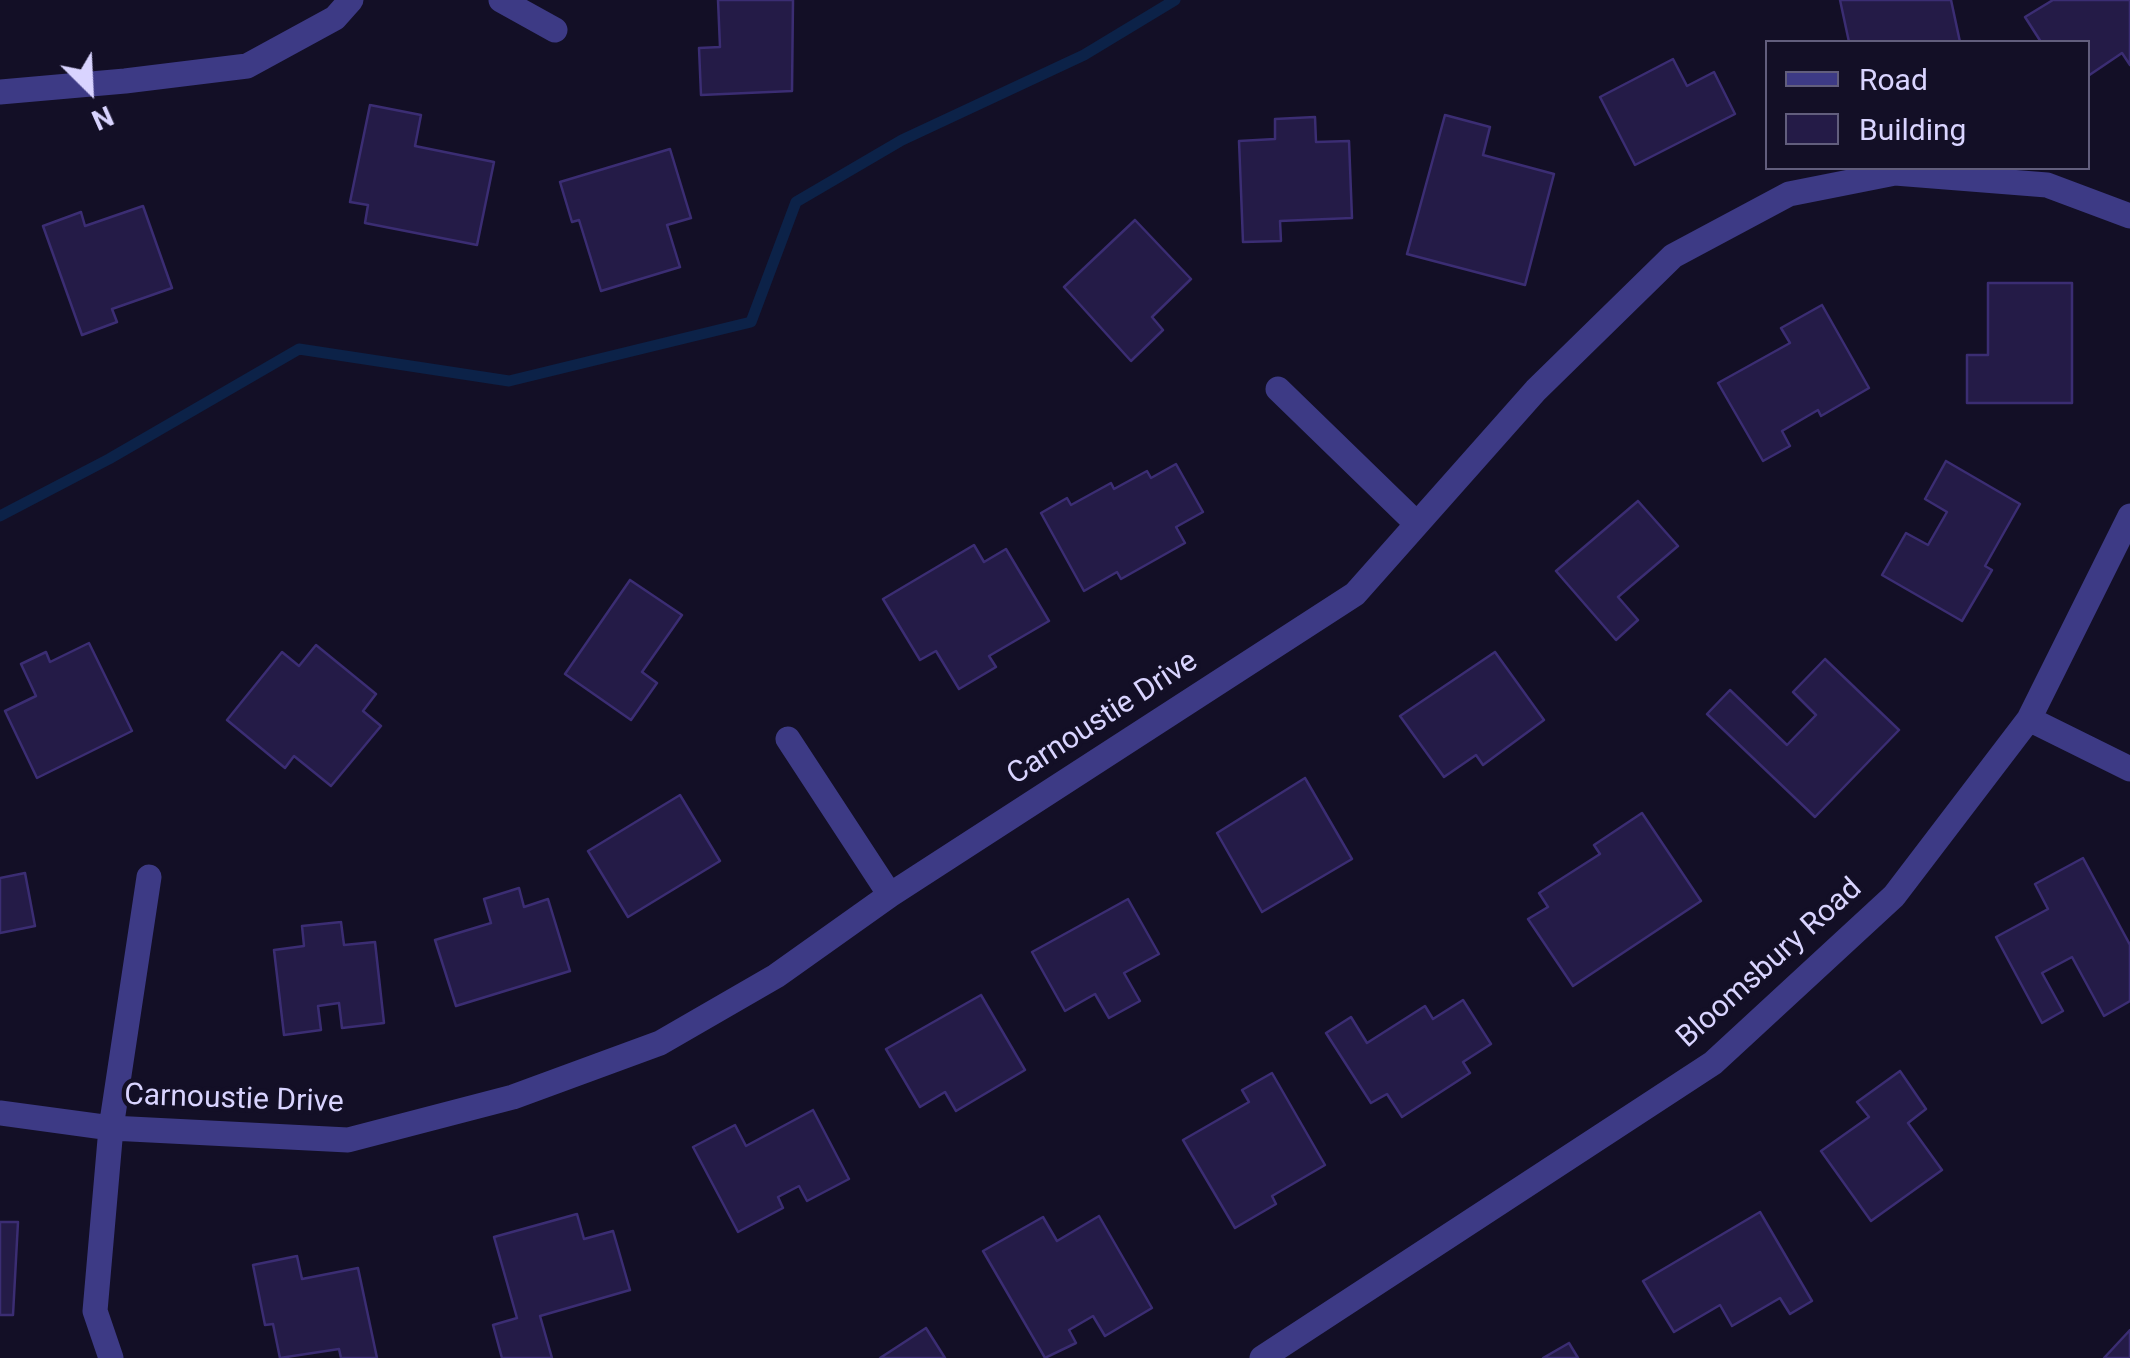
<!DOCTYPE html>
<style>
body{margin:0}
#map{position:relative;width:2130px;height:1358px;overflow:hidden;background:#130f26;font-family:Roboto,sans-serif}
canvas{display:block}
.legend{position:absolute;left:1765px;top:40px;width:325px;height:130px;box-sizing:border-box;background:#130f26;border:2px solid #625e7d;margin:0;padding:12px 18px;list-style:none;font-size:30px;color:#d9d4ff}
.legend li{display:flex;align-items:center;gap:20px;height:50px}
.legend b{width:50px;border:2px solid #625e7d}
.north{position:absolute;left:40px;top:40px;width:100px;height:100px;-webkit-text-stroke:8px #130f26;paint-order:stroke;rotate:156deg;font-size:28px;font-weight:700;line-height:40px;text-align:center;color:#d9d4ff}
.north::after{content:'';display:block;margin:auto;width:35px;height:45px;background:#d9d4ff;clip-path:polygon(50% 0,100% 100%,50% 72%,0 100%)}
</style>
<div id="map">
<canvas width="2130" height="1358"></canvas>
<ul class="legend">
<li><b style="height:12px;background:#3d3a85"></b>Road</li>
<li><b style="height:28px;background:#241b47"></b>Building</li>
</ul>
<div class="north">N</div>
</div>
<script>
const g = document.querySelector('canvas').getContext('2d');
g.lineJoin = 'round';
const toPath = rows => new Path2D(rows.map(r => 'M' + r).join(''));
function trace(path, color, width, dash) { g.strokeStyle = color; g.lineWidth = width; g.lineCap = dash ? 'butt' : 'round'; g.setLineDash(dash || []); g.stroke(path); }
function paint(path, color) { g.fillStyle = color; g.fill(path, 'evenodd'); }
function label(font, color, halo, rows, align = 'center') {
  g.font = font + ' Roboto,sans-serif'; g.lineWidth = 9; g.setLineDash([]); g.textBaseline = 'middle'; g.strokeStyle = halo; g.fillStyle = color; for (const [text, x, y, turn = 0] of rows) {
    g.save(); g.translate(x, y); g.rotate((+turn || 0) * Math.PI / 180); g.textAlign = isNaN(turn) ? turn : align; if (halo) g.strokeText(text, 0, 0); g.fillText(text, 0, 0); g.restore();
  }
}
const stream = toPath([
 [0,516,109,459,299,349,509,381,751,322,796,202,902,140,1084,55,1175,0]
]);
const building = toPath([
 [718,0,793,0,792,91,701,95,699,48,720,47,718,0],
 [1840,0,1951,0,1960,42,1849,42,1840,0],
 [2053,0,2130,0,2130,65,2122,53,2088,76,2088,42,2041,42,2025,17,2053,0],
 [1673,59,1687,86,1714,72,1735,114,1635,165,1600,97,1673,59],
 [370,105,421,115,415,146,494,162,477,245,365,223,368,205,350,202,370,105],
 [1445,115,1490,127,1483,155,1554,174,1525,285,1407,254,1445,115],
 [1315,117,1316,142,1349,141,1352,218,1280,221,1281,241,1243,242,1239,141,1275,139,1275,119,1315,117],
 [670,149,691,218,667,225,680,267,601,291,579,220,572,222,560,182,670,149],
 [143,206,172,288,112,309,117,322,82,335,43,226,81,212,85,226,143,206],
 [1135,220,1191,279,1152,317,1163,330,1131,361,1064,287,1135,220],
 [1988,283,2072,283,2072,403,1967,403,1967,355,1988,355,1988,283],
 [1822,305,1869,388,1821,416,1818,410,1782,431,1790,446,1763,461,1718,383,1790,343,1781,328,1822,305],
 [1946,461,2020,504,1985,566,1992,570,1962,621,1882,575,1906,533,1928,545,1947,512,1925,499,1946,461],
 [1176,464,1203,512,1176,527,1185,543,1121,579,1117,572,1084,591,1041,513,1067,498,1071,505,1111,483,1114,489,1147,471,1151,478,1176,464],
 [1638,501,1678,546,1618,597,1638,620,1616,640,1556,571,1638,501],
 [974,545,984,562,1006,549,1049,621,989,656,996,667,959,689,936,651,920,660,883,599,974,545],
 [630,580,682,615,642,672,657,683,631,720,565,674,630,580],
 [89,643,132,731,37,778,5,711,36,696,21,664,46,652,50,662,89,643],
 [316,645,376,694,363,711,381,726,331,786,294,756,285,768,227,720,282,652,299,666,316,645],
 [1495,652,1544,720,1483,765,1476,755,1444,777,1400,716,1495,652],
 [1825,659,1899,730,1815,817,1707,714,1730,690,1787,745,1816,715,1793,692,1825,659],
 [1305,778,1352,859,1262,912,1217,833,1305,778],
 [680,795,720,861,628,917,588,851,680,795],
 [1642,813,1701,901,1573,986,1528,919,1548,907,1539,893,1600,854,1594,845,1642,813],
 [2083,858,2130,945,2130,1001,2104,1016,2072,957,2042,973,2063,1011,2042,1023,1996,937,2048,909,2035,884,2083,858],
 [25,873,35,926,0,933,0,878,25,873],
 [519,888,524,907,548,899,570,971,456,1006,435,940,491,923,484,899,519,888],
 [1128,899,1159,954,1124,973,1140,1001,1109,1018,1095,994,1065,1011,1032,952,1128,899],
 [341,922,344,945,375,942,384,1023,342,1028,339,1003,318,1006,321,1030,284,1035,274,950,304,946,302,926,341,922],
 [981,995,1025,1070,956,1111,945,1092,920,1107,886,1049,981,995],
 [1463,1000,1491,1044,1463,1062,1470,1073,1402,1117,1387,1094,1371,1103,1326,1033,1351,1017,1367,1043,1425,1006,1433,1019,1463,1000],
 [1900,1071,1926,1109,1908,1123,1942,1170,1871,1221,1821,1151,1869,1117,1857,1102,1900,1071],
 [1272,1073,1325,1165,1272,1196,1276,1204,1235,1228,1183,1140,1249,1102,1242,1090,1272,1073],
 [813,1110,849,1179,807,1201,799,1186,778,1197,783,1208,738,1232,693,1147,735,1125,746,1146,813,1110],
 [1760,1212,1812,1301,1790,1314,1780,1298,1732,1326,1720,1305,1674,1332,1643,1281,1760,1212],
 [577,1214,584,1239,613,1231,630,1290,540,1316,552,1358,502,1358,493,1325,517,1318,494,1237,577,1214],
 [1099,1216,1152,1308,1105,1336,1093,1316,1069,1330,1076,1343,1045,1358,983,1251,1043,1217,1057,1241,1099,1216],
 [0,1222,18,1222,13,1315,0,1315,0,1222],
 [297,1256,302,1279,358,1268,377,1358,341,1358,339,1349,280,1358,273,1324,265,1325,253,1265,297,1256],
 [926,1328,945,1358,880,1358,926,1328],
 [2130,1330,2130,1358,2104,1358,2130,1330],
 [1569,1343,1578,1358,1543,1358,1569,1343]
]);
const minor = toPath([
 [501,0,555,30],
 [0,92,125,81,247,66,335,18,351,0],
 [1278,389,1416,523],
 [2029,719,2130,769],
 [788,739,890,895],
 [0,1113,111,1128,348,1140,513,1097,660,1043,776,976,890,895,1355,594,1536,390,1673,256,1789,194,1895,173,2047,185,2130,216],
 [111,1358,95,1311,111,1128,149,877],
 [1262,1358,1713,1063,1894,896,2029,719,2130,516]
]);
const streetNames = [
 ["Carnoustie Drive",1103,719,-33],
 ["Bloomsbury Road",1770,964,-42],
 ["Carnoustie Drive",234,1100,2]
];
trace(stream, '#0c2248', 11);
paint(building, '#241b47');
trace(building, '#3b2d73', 2.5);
trace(minor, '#3d3a85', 25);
label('30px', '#d9d4ff', '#130f26', streetNames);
</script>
